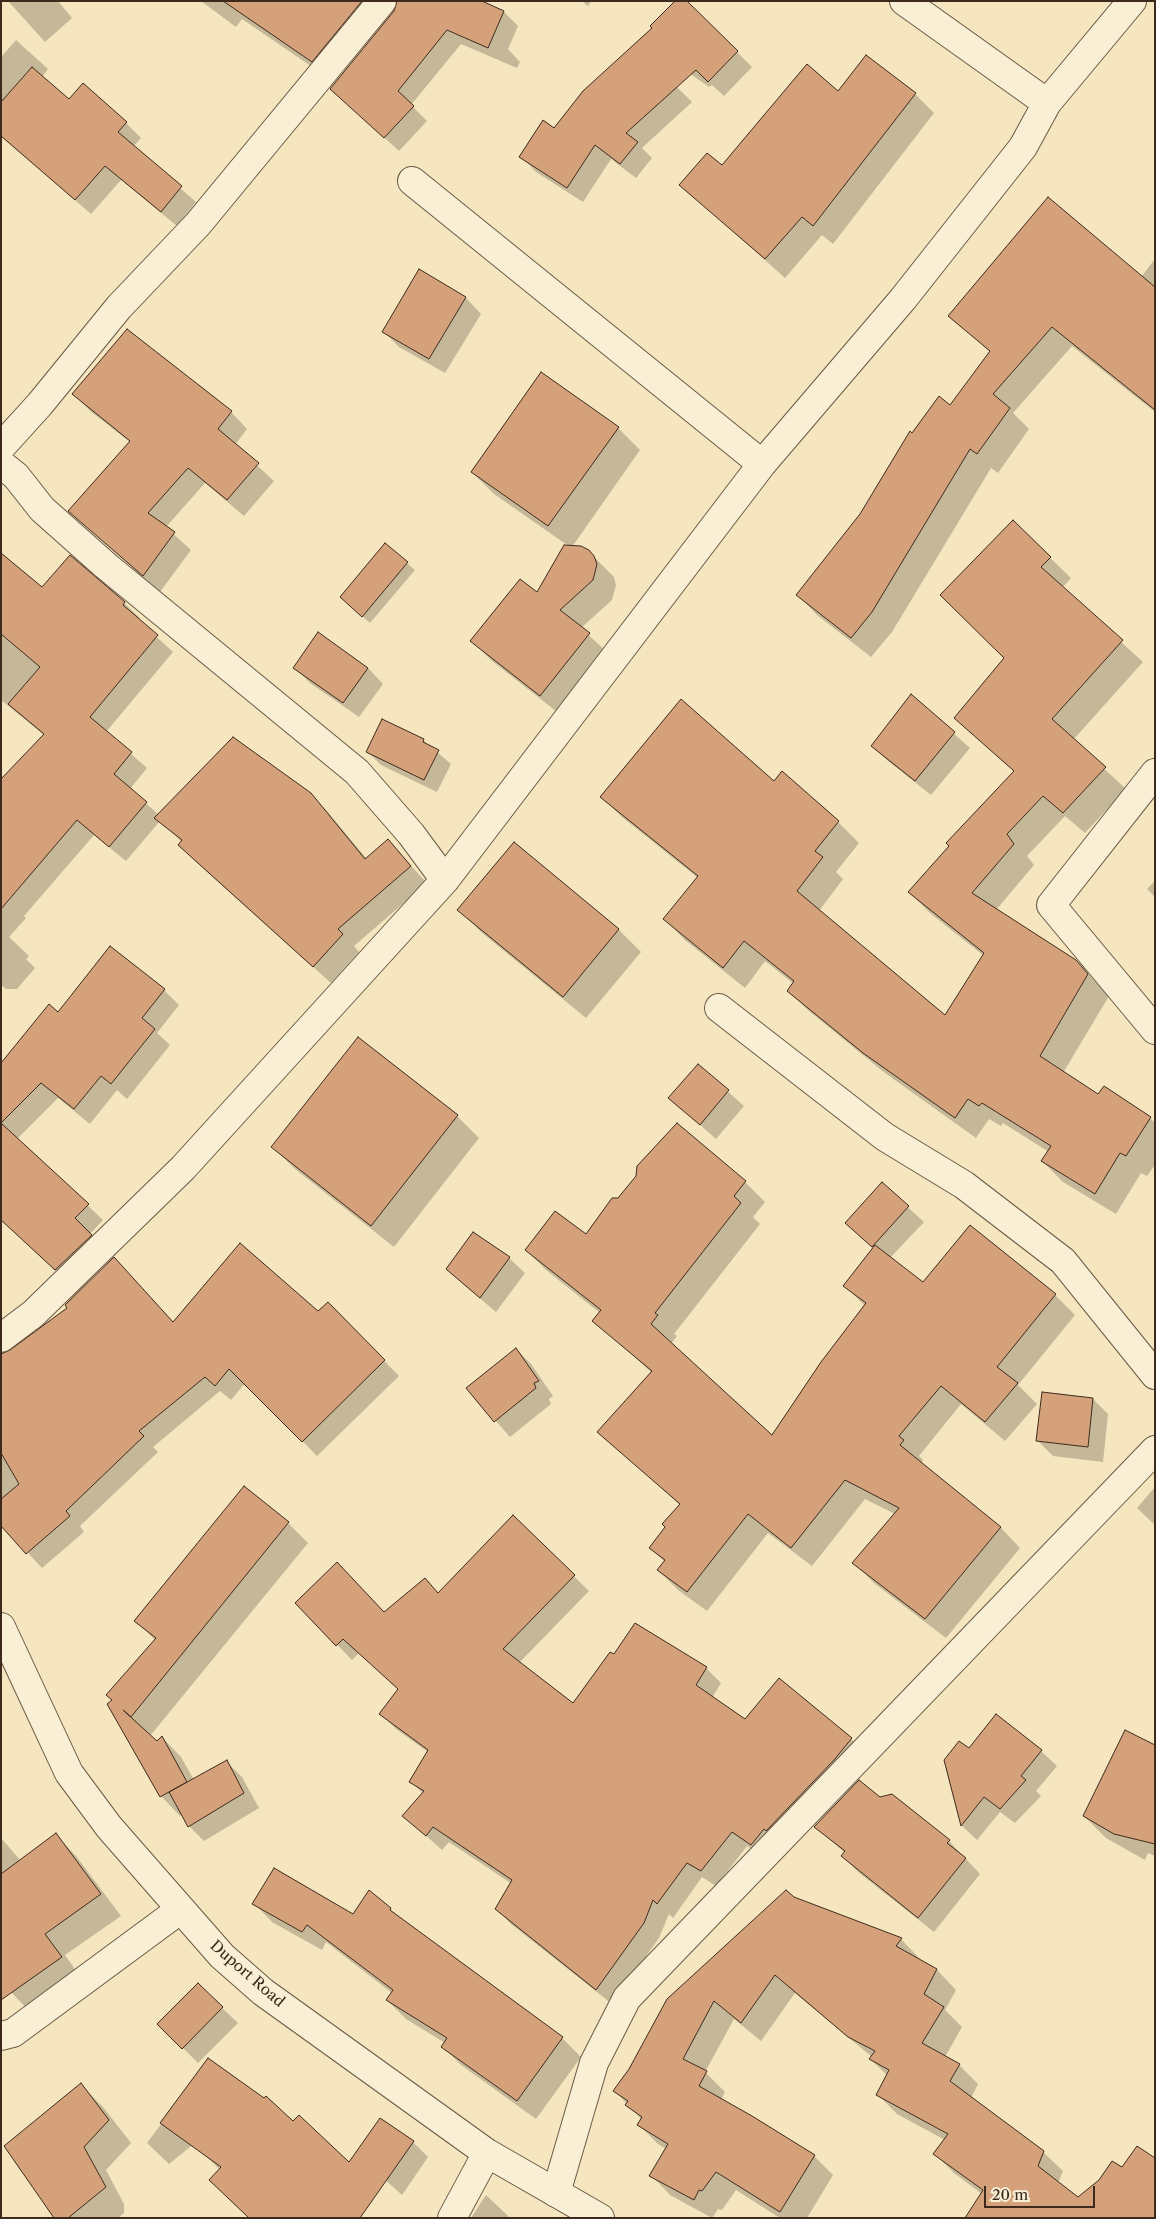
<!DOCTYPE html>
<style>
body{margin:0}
#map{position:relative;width:1156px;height:2219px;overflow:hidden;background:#f5e6bf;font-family:"Libre Caslon Text",serif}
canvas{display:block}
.frame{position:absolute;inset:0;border:2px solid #3d2a1d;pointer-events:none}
.scale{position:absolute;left:984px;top:2186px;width:111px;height:22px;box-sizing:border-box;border:2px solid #3d2a1d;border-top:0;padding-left:6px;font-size:15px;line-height:18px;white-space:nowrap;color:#3d2a1d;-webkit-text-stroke:4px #f8efd5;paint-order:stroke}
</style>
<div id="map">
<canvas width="1156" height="2219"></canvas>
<div class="frame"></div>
<div class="scale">20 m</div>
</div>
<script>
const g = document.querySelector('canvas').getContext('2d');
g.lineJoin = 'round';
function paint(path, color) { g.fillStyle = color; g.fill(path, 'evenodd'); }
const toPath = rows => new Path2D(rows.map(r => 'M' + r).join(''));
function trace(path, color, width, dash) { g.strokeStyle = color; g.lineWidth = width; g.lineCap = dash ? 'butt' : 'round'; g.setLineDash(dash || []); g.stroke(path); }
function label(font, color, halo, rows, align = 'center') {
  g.font = font + ' "Libre Caslon Text",serif'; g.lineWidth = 4.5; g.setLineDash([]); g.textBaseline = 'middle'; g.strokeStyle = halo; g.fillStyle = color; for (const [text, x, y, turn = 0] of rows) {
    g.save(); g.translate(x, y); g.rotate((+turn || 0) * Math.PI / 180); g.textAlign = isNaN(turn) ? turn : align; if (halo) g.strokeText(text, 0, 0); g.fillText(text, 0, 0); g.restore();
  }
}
const shadow = toPath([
 [8,1,58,1,72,18,45,42],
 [201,1,374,1,324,75,242,19,236,27],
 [405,1,504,12,518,26,508,49,520,62,517,68,461,44,411,105,427,121,399,151,347,104],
 [582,1,591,1,588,6],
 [686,1,752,67,724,96,712,85,709,87,659,52],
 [16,40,48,69,42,77,69,100,126,123,141,138,133,147,196,202,177,226,121,180,91,214,1,136,1,57],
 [618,61,677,87,692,102,642,148,652,158,636,178,611,159,583,202,536,172,521,156,554,129],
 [838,93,915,94,934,113,833,244,822,235,785,278,681,185,722,167],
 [1155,259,1155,412,1072,346,1013,413,1029,429,998,473,991,468,892,632,871,657,817,615,798,595,861,515,913,434,950,407,990,352,950,316,1141,277],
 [419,271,466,298,481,314,445,373,399,347,384,332],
 [74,394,231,412,247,429,235,445,274,481,244,516,205,483,166,527,191,550,160,592,69,511,130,442,90,411],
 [618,428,640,450,572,547,588,551,614,577,616,585,612,600,581,628,609,654,561,715,492,661,472,641,537,594,570,547,494,494,472,472],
 [1013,522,1071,578,1062,588,1143,662,1073,740,1126,789,1085,833,1065,816,1027,856,1034,865,996,910,1076,961,1109,996,1063,1073,1099,1096,1150,1118,1155,1123,1155,1165,1147,1176,1141,1173,1116,1214,1063,1182,1042,1161,1049,1152,1003,1123,1001,1126,989,1119,976,1138,885,1073,809,1011,788,991,794,984,765,961,745,988,685,940,664,919,698,878,622,817,601,797,774,783,838,822,859,843,836,872,843,879,819,911,945,1017,984,956,930,913,909,892,1015,772,956,718,1006,658],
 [385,545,415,570,370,623,349,605],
 [1,554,42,589,124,603,140,618,138,620,173,652,106,732,147,768,130,789,159,815,310,794,327,811,367,859,388,841,427,883,354,946,359,952,331,983,196,862,179,845,182,842,160,821,126,861,94,835,24,916,26,918,9,937,29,956,26,959,35,968,17,989,6,989,1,985,1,780,44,735,1,700],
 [295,668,368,668,383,684,359,717,310,683],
 [911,696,970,748,931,795,888,761,872,746],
 [423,740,451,764,437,792,381,765,368,752],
 [514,843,619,930,641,952,586,1018,481,932,459,910],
 [1155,881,1155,897,1147,889],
 [164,990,179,1005,157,1033,170,1045,127,1099,117,1090,90,1124,58,1098,17,1139,103,1220,90,1234,107,1251,66,1280,1,1220,1,1065,58,1014],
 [698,1065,744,1106,716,1139,670,1098],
 [457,1116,479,1138,394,1247,295,1169,273,1147],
 [745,1182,765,1202,753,1217,760,1224,674,1334,677,1336,671,1344,772,1437,865,1306,845,1286,873,1248,847,1223,882,1184,924,1222,890,1258,923,1284,1055,1295,1075,1315,1018,1385,1037,1404,1005,1441,961,1404,919,1456,923,1460,921,1463,1001,1528,1020,1548,946,1638,874,1583,854,1563,895,1514,865,1499,812,1566,768,1533,707,1611,678,1590,658,1570,665,1562,650,1548,667,1527,680,1505,599,1432,652,1373,594,1320,600,1313,546,1270,526,1250,586,1236],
 [474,1234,509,1258,525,1273,496,1312,463,1284],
 [328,1304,399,1376,317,1456,245,1383,231,1400,220,1391,153,1447,158,1452,80,1526,84,1532,42,1568,1,1524,1,1370,173,1323,319,1313],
 [516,1349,531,1364,553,1396,549,1399,551,1404,510,1437,467,1388],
 [1093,1399,1108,1414,1103,1462,1053,1456,1038,1441],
 [1155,1487,1155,1525,1137,1508],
 [244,1488,288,1523,308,1543,150,1736,157,1743,162,1737,181,1757,194,1780,227,1762,242,1777,259,1808,204,1841,189,1826,182,1814,180,1816,161,1796,113,1701,155,1640,136,1621],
 [513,1517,589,1591,519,1663,574,1705,614,1656,706,1668,721,1683,712,1698,746,1721,851,1739,866,1754,767,1859,747,1846,716,1886,702,1877,673,1918,669,1914,659,1938,612,2004,511,1924,496,1908,512,1884,449,1842,442,1850,404,1816,423,1794,411,1781,428,1752,396,1729,381,1714,399,1690,359,1653,352,1660,297,1603,384,1613,424,1579,439,1594],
 [996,1716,1041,1751,1057,1766,1036,1791,1041,1796,1015,1823,1000,1812,977,1840,962,1826,945,1761,969,1750],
 [1155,1747,1155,1856,1148,1853,1145,1860,1106,1838,1084,1816],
 [880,1799,949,1841,980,1874,934,1932,858,1872,843,1856,845,1853,816,1827],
 [56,1835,76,1856,121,1916,65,1955,81,1978,32,2014,12,1993,1,1979,1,1838,21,1861],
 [793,1898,901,1939,920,1959,919,1960,937,1970,956,1990,945,2010,962,2027,945,2057,959,2065,978,2084,971,2098,1043,2152,1063,2171,1058,2183,1078,2199,1155,2218,982,2194,954,2173,934,2153,945,2140,897,2114,878,2095,888,2076,870,2059,872,2057,795,1993,761,2041,734,2019,705,2072,725,2092,721,2100,814,2156,833,2175,807,2218,780,2218,736,2190,722,2210,718,2209,712,2218,670,2195,651,2175,666,2149,658,2144,639,2125,642,2120,615,2091],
 [254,1903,353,1915,390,1909,399,1918,562,2038,581,2057,536,2119,461,2065,442,2046,445,2043,406,2019,387,2000,392,1993,326,1942,322,1950,272,1922],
 [198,1985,238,2023,198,2063,159,2024],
 [209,2060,238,2082,253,2097,248,2101,271,2124,354,2218,249,2218,210,2180,220,2170,203,2153,247,2101,169,2164,147,2143],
 [81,2085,103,2107,131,2143,106,2170,124,2204,124,2213,118,2218,56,2218],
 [413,2142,428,2157,402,2195,372,2168],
 [486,2195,506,2214,510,2218,471,2218]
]);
const building = toPath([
 [223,1,362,1,312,62,223,1],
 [397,1,482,1,504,11,488,48,447,30,398,91,414,106,384,138,330,89,394,11,397,1],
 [675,1,687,1,738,51,708,82,696,70,626,133,638,142,620,164,595,145,567,188,519,157,543,120,554,128,583,91,652,28,650,26,675,1],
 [866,55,916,93,813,226,802,217,765,259,679,185,707,153,722,165,807,64,838,91,866,55],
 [32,67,69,99,83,83,127,122,118,132,182,186,161,212,105,166,75,200,1,136,1,102,32,67],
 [1048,197,1155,287,1155,410,1052,327,993,394,1010,408,977,454,970,449,872,612,851,638,796,595,860,514,910,431,912,433,939,396,950,405,990,351,948,316,1048,197],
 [419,269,466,297,429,359,382,332,419,269],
 [127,329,232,411,218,429,259,463,227,500,188,468,148,513,175,532,143,576,68,511,130,441,72,394,127,329],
 [541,372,619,427,548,526,471,472,541,372],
 [1013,520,1051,557,1041,567,1123,640,1052,719,1106,767,1063,813,1043,796,1007,834,1014,844,972,893,1076,960,1088,974,1040,1056,1098,1094,1104,1086,1151,1117,1126,1156,1120,1153,1095,1194,1041,1161,1051,1146,982,1103,979,1106,968,1099,955,1118,863,1053,787,991,794,981,744,941,723,968,663,919,698,876,600,797,681,699,774,781,782,771,839,821,815,851,823,857,797,891,945,1015,984,953,908,892,949,846,946,843,1014,771,954,718,1004,658,940,595,1013,520],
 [385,543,408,562,362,617,340,597,385,543],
 [564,545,581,546,589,550,594,556,597,564,593,580,560,610,590,633,540,696,470,641,520,579,537,592,564,545],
 [1,553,42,587,70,555,125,602,123,605,158,635,90,717,132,752,114,774,147,802,109,847,77,820,1,909,1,779,44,734,8,704,40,667,1,634,1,553],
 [318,632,368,668,343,703,293,668,318,632],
 [911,694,955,732,915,781,871,746,911,694],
 [382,719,424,739,423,742,439,750,424,780,366,752,382,719],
 [233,737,311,793,365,859,388,839,411,866,338,929,343,934,313,967,178,845,182,840,154,818,233,737],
 [514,842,619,929,563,997,457,910,514,842],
 [110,946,165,989,142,1018,155,1029,111,1084,101,1076,74,1109,41,1083,1,1123,89,1204,75,1218,92,1235,55,1270,1,1220,1,1063,49,1004,58,1012,110,946],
 [358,1037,458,1115,371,1226,271,1147,358,1037],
 [698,1064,729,1090,700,1125,668,1098,698,1064],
 [677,1123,746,1181,734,1196,741,1203,655,1313,658,1315,651,1324,772,1435,821,1362,866,1303,843,1286,875,1245,923,1282,970,1225,1056,1294,997,1367,1018,1383,985,1422,941,1386,899,1436,904,1440,900,1445,1001,1527,925,1619,852,1563,899,1508,845,1480,791,1548,748,1514,687,1592,657,1570,665,1560,649,1548,665,1527,662,1524,680,1504,597,1432,652,1371,592,1321,601,1310,525,1250,555,1211,586,1234,612,1198,618,1198,636,1176,637,1166,677,1123],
 [882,1182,909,1206,872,1247,845,1223,882,1182],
 [473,1232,510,1257,480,1298,446,1269,473,1232],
 [240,1243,318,1311,328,1302,385,1360,302,1442,229,1369,215,1386,205,1377,139,1431,144,1436,66,1511,70,1516,26,1554,1,1526,1,1499,19,1484,1,1453,1,1354,10,1350,67,1308,65,1305,114,1257,173,1322,240,1243],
 [516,1348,539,1381,534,1383,536,1388,494,1422,466,1388,516,1348],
 [1042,1392,1093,1398,1088,1447,1036,1441,1042,1392],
 [244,1486,289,1522,131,1717,123,1710,157,1741,162,1736,187,1782,160,1797,107,1704,112,1700,106,1695,156,1638,134,1621,244,1486],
 [513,1515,575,1575,503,1649,573,1703,610,1652,614,1654,635,1623,707,1667,696,1685,745,1719,779,1678,852,1738,834,1760,766,1831,764,1829,751,1845,732,1832,701,1871,687,1863,657,1904,653,1900,644,1923,596,1990,495,1909,512,1880,433,1827,426,1836,402,1816,424,1791,409,1782,428,1750,379,1714,398,1689,343,1639,336,1646,295,1603,337,1562,384,1612,425,1578,438,1593,513,1515],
 [996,1714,1042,1750,1021,1776,1026,1780,1000,1809,984,1797,961,1826,944,1760,959,1741,969,1748,996,1714],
 [1125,1730,1155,1745,1155,1844,1114,1834,1083,1816,1125,1730],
 [227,1760,244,1793,188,1827,169,1792,227,1760],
 [859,1780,880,1797,892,1794,950,1840,947,1843,966,1858,918,1918,841,1856,845,1851,814,1827,859,1780],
 [56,1833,101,1894,45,1934,62,1957,1,2000,1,1874,56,1833],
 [274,1868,353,1914,369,1890,391,1908,390,1910,563,2037,517,2101,441,2047,447,2038,386,2000,393,1990,307,1925,302,1932,252,1904,274,1868],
 [786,1890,794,1897,902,1938,896,1946,937,1969,924,1994,944,2007,922,2043,960,2064,950,2081,1044,2151,1038,2166,1078,2197,1099,2180,1112,2161,1122,2167,1137,2146,1155,2158,1155,2218,965,2218,983,2190,933,2154,948,2134,876,2095,889,2070,869,2059,875,2051,848,2037,775,1975,741,2023,714,2001,683,2059,707,2071,699,2086,752,2116,815,2155,780,2212,716,2172,702,2191,699,2190,694,2200,649,2176,668,2144,637,2125,642,2117,625,2105,628,2101,613,2091,629,2069,667,1999,786,1890],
 [198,1983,223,2007,182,2049,157,2024,198,1983],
 [208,2058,264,2098,266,2096,293,2121,299,2115,349,2162,380,2118,414,2141,360,2218,249,2218,209,2180,221,2167,160,2123,208,2058],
 [81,2083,109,2120,84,2147,106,2187,68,2218,54,2218,4,2146,81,2083]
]);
const minor = toPath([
 [904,1,1047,103],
 [412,181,762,464],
 [1,447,40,404,119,307,198,224,382,1],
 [1,464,16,476,42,509,105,565,357,772,411,834,445,880],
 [1155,773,1051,905,1155,1030],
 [719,1008,885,1137,964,1185,1063,1261,1155,1375],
 [1,1338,33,1314,183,1168,445,880,762,464,903,299,1023,147,1047,103,1132,1],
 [1,1627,69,1773,109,1827,222,1956,263,1992,487,2153,600,2218],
 [1,2036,13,2033,181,1909],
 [556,2193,594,2063,627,1998,1155,1450],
 [452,2218,487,2153]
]);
const streetNames = [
 ["Duport Road",247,1974,41]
];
paint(shadow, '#0003');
paint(building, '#d5a17a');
trace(building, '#3d2a1d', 1);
trace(minor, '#6b5946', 30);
trace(minor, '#f8efd5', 28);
label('15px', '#3d2a1d', '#f8efd5', streetNames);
</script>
